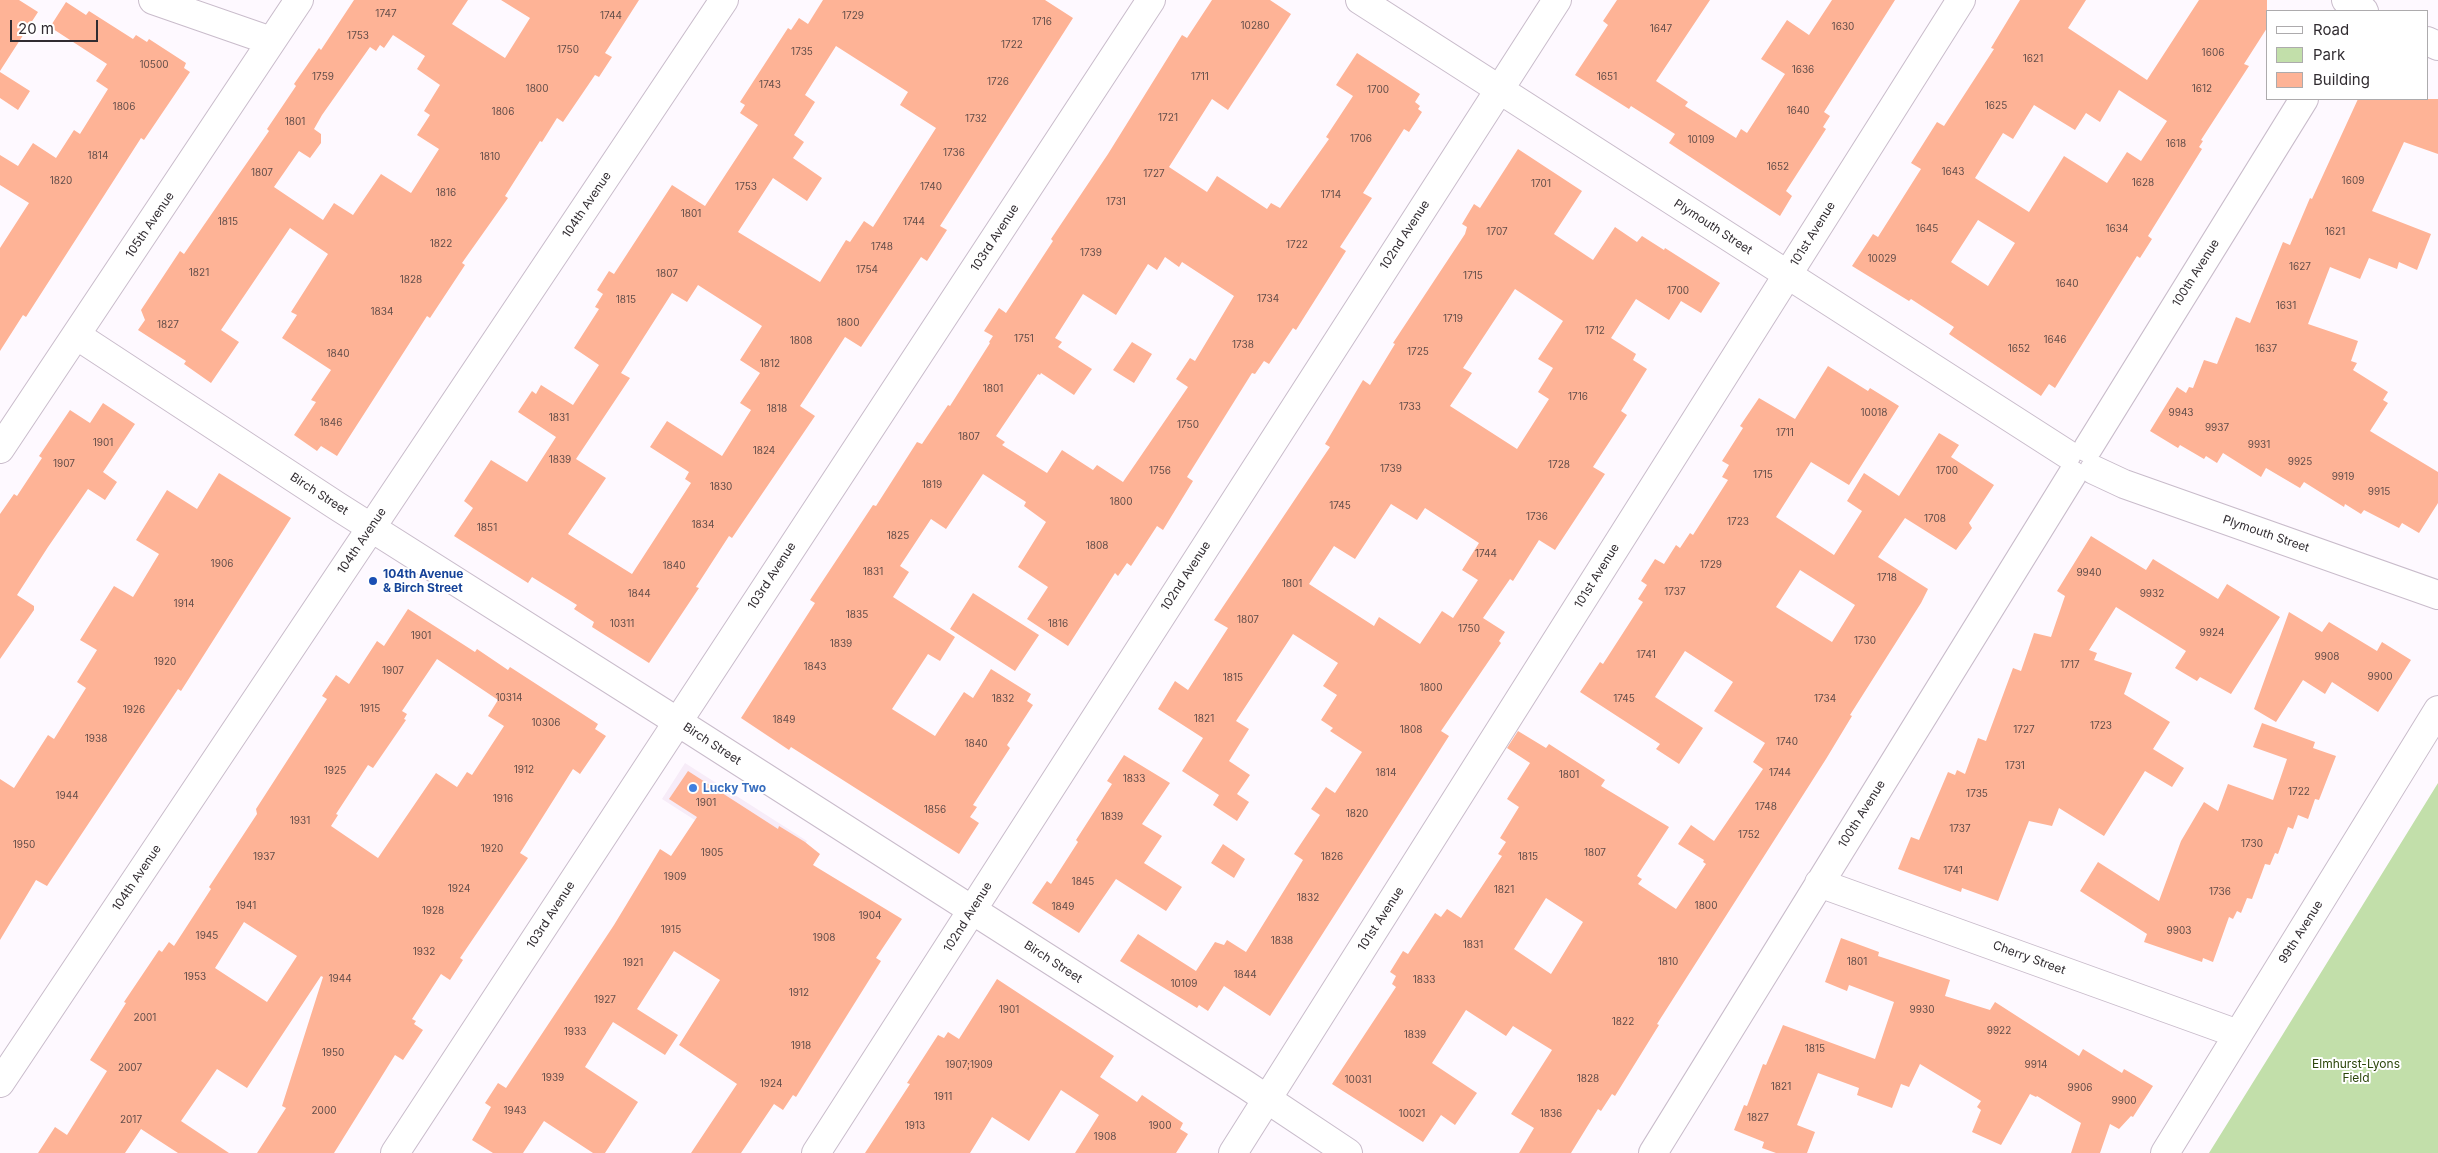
<!DOCTYPE html>
<style>
body{margin:0}
#map{position:relative;width:2438px;height:1153px;overflow:hidden;background:#fef9ff;font-family:Inter,sans-serif}
canvas{display:block}
.legend{position:absolute;left:2266px;top:10px;width:162px;height:90px;box-sizing:border-box;background:#fff;border:1px solid #adabad;margin:0;padding:6px 9px;list-style:none;font-size:15px;color:#312c31}
.legend li{display:flex;align-items:center;gap:10px;height:25px}
.legend b{width:25px;border:1px solid #adabad}
.scale{position:absolute;left:10px;top:20px;width:88px;height:22px;box-sizing:border-box;border:2px solid #312c31;border-top:0;padding-left:6px;font-size:15px;line-height:18px;white-space:nowrap;color:#312c31;-webkit-text-stroke:4px #fff;paint-order:stroke}
</style>
<div id="map">
<canvas width="2438" height="1153"></canvas>
<ul class="legend">
<li><b style="height:6px;background:#fff"></b>Road</li>
<li><b style="height:14px;background:#c2dfaa"></b>Park</li>
<li><b style="height:14px;background:#feb396"></b>Building</li>
</ul>
<div class="scale">20 m</div>
</div>
<script>
const g = document.querySelector('canvas').getContext('2d');
g.lineJoin = 'round';
function paint(path, color) { g.fillStyle = color; g.fill(path, 'evenodd'); }
const toPath = rows => new Path2D(rows.map(r => 'M' + r).join(''));
function trace(path, color, width, dash) { g.strokeStyle = color; g.lineWidth = width; g.lineCap = dash ? 'butt' : 'round'; g.setLineDash(dash || []); g.stroke(path); }
function label(font, color, halo, rows, align = 'center') {
  g.font = font + ' Inter,sans-serif'; g.lineWidth = 4; g.setLineDash([]); g.textBaseline = 'middle'; g.strokeStyle = halo; g.fillStyle = color; for (const [text, x, y, turn = 0] of rows) {
    g.save(); g.translate(x, y); g.rotate((+turn || 0) * Math.PI / 180); g.textAlign = isNaN(turn) ? turn : align; if (halo) g.strokeText(text, 0, 0); g.fillText(text, 0, 0); g.restore();
  }
}
const built = toPath([
 [685,763,807,841,784,877,662,799]
]);
const green = toPath([
 [2438,783,2438,1153,2209,1153,2275,1047]
]);
const building = toPath([
 [0,0,19,0,38,12,0,71],
 [354,0,468,0,452,24,505,58,530,18,501,0,639,0,605,53,612,57,599,77,595,75,563,122,557,118,542,142,540,141,505,196,508,198,462,263,465,265,430,318,427,316,337,456,321,446,317,451,294,435,316,402,311,400,331,370,282,338,297,315,291,312,328,254,290,228,221,330,239,342,211,383,184,364,186,361,138,330,145,320,141,310,180,251,184,254,226,193,269,131,267,129,296,86,294,84,319,48,321,50],
 [393,35,425,56,417,69,440,85,424,111,430,115,417,135,439,149,411,193,381,174,353,215,334,203,323,220,274,187,299,151,310,158,321,143,321,134,314,129,322,115,370,47,376,51,380,45,384,48],
 [823,0,1045,0,1073,18,940,226,947,230,927,261,921,257,861,347,845,337,800,406,815,416,732,538,729,536,696,587,699,588,649,663,592,627,594,622,574,609,577,605,532,577,528,583,454,536,473,508,464,501,491,460,527,482,556,437,518,412,532,391,536,394,541,385,573,405,599,365,574,348,599,309,595,307,603,294,597,290,609,271,614,274,672,185,705,206,758,125,740,113,745,105,740,102,788,28,791,30,799,18,808,24],
 [836,46,908,92,900,105,936,128,873,227,864,221,850,242,846,240,820,282,738,232,773,178,807,201,822,178,793,158,804,142,794,135,815,102,805,95],
 [698,285,762,326,740,360,760,373,740,403,751,410,722,456,667,421,650,447,689,472,685,479,691,483,632,574,568,534,606,478,576,459,630,378,621,373,672,293,687,302],
 [1212,0,1270,0,1291,14,1228,110,1212,99,1169,167,1207,192,1217,176,1267,209,1271,203,1280,208,1329,139,1326,137,1353,96,1336,85,1357,53,1420,94,1415,102,1420,106,1418,109,1422,112,1409,132,1404,129,1363,193,1372,198,1340,247,1346,251,1296,330,1293,328,1269,364,1264,361,1255,374,1252,373,1187,477,1193,481,1163,530,1157,526,1131,566,1127,563,1118,576,1115,573,1068,646,1027,619,1048,587,1018,567,1046,522,1024,506,1026,502,983,474,946,529,931,519,900,566,909,572,893,597,955,637,940,661,928,654,892,709,935,736,964,692,973,698,991,669,1031,694,1027,701,1033,705,1007,745,1010,748,973,805,977,807,970,817,979,823,959,854,791,747,789,750,741,718,815,603,810,600,873,505,876,506,917,442,922,444,948,405,950,406,990,343,989,342,993,336,984,331,999,308,1006,313,1053,241,1051,239,1108,154,1182,35,1187,38],
 [1165,257,1179,267,1182,262,1234,296,1195,361,1190,358,1176,379,1188,387,1123,482,1097,465,1093,470,1062,450,1047,473,1002,445,1005,442,996,436,1038,374,1040,375,1041,373,1074,395,1092,369,1058,347,1062,342,1055,338,1083,294,1116,315,1148,264,1157,270],
 [1617,0,1710,0,1656,81,1688,102,1685,106,1736,138,1741,129,1747,133,1785,74,1761,59,1787,20,1809,35,1832,0,1895,0,1824,112,1830,116,1823,127,1826,129,1786,191,1792,196,1780,216,1669,143,1675,134,1631,106,1629,109,1575,75,1608,25,1603,21],
 [2020,0,2086,0,2068,28,2147,80,2199,0,2267,0,2267,28,2244,64,2249,66,2201,140,2203,141,2199,147,2202,149,2148,236,2152,239,2140,258,2137,256,2055,388,2049,384,2041,396,1949,334,1954,327,1911,299,1909,301,1852,266,1873,234,1878,237,1921,169,1911,163,1937,122,1944,126,1994,49,1991,48],
 [2119,90,2167,121,2141,161,2127,152,2107,183,2064,156,2029,212,1975,178,2003,133,2013,139,2034,105,2075,130,2086,113,2100,122],
 [1978,220,2015,243,1988,286,1951,262],
 [66,2,86,15,89,11,133,39,136,35,147,42,149,39,186,63,184,68,190,72,144,140,141,138,26,317,23,315,0,351,0,248,29,203,0,185,0,155,18,166,33,143,56,158,74,130,80,134,108,89,96,81,107,64,50,27],
 [0,72,30,91,18,110,0,98],
 [2358,99,2438,99,2438,154,2404,142,2372,211,2431,234,2417,270,2399,262,2397,269,2369,258,2360,279,2330,267,2308,324,2358,341,2351,361,2357,363,2353,370,2388,392,2383,400,2388,403,2370,431,2438,472,2438,503,2419,533,2402,523,2399,528,2364,510,2361,514,2345,504,2344,507,2304,482,2300,488,2266,468,2261,477,2223,453,2217,463,2206,456,2204,459,2180,445,2178,448,2150,431,2177,387,2186,393,2189,387,2193,388,2204,360,2217,364,2236,317,2250,323,2283,242,2290,245,2310,198,2312,199],
 [1518,149,1582,191,1554,234,1593,260,1615,227,1637,242,1642,236,1664,250,1665,248,1720,283,1701,313,1681,301,1669,320,1636,299,1611,338,1636,354,1633,360,1647,369,1621,411,1627,415,1593,467,1605,474,1555,550,1539,540,1513,581,1510,579,1483,618,1505,632,1499,641,1501,643,1441,731,1449,736,1270,1016,1224,986,1208,1011,1199,1005,1197,1008,1120,961,1138,934,1196,971,1215,942,1224,945,1227,940,1246,952,1303,860,1294,854,1320,815,1311,809,1326,787,1335,793,1362,752,1330,731,1333,728,1321,720,1337,695,1323,686,1338,663,1293,634,1236,721,1249,729,1229,761,1250,775,1237,794,1249,802,1237,821,1213,805,1219,795,1182,771,1203,738,1158,709,1175,681,1188,690,1228,628,1214,620,1330,447,1325,444,1363,380,1370,385,1395,344,1393,343,1465,234,1467,227,1462,224,1474,204,1480,208],
 [1515,289,1563,321,1538,359,1553,368,1538,392,1549,399,1517,449,1450,406,1472,373,1463,368],
 [1391,504,1417,520,1425,508,1479,543,1462,570,1478,580,1453,618,1442,611,1420,644,1379,617,1374,626,1309,584,1334,546,1355,559],
 [1132,342,1152,354,1134,383,1113,370],
 [1828,366,1868,391,1870,388,1899,406,1849,485,1811,462,1776,517,1834,555,1862,511,1847,501,1864,473,1899,496,1939,433,1959,445,1951,457,1994,485,1969,523,1972,528,1956,550,1905,518,1878,557,1928,589,1921,603,1850,715,1852,716,1826,759,1657,1024,1659,1025,1615,1096,1612,1094,1601,1111,1598,1109,1571,1153,1519,1153,1534,1128,1511,1114,1552,1050,1513,1026,1506,1036,1466,1010,1432,1063,1477,1093,1455,1125,1441,1115,1423,1142,1332,1084,1396,987,1392,984,1396,976,1390,972,1403,951,1408,954,1435,913,1441,917,1447,909,1461,918,1502,856,1498,854,1506,842,1500,838,1519,807,1507,799,1530,763,1507,748,1518,731,1546,748,1549,744,1605,780,1601,786,1669,827,1637,876,1642,879,1638,884,1676,909,1706,864,1703,862,1704,860,1678,844,1691,825,1714,841,1763,769,1753,762,1765,743,1714,711,1733,682,1685,651,1655,697,1703,728,1679,764,1656,749,1660,744,1580,692,1600,662,1603,664,1643,602,1638,599,1647,585,1641,581,1655,559,1664,564,1676,545,1680,548,1690,533,1693,535,1728,480,1722,477,1729,465,1722,461,1743,428,1740,426,1759,398,1795,419],
 [1800,570,1855,605,1832,642,1776,607],
 [1546,898,1583,922,1551,974,1514,949],
 [103,403,135,424,103,472,117,482,105,500,88,489,48,547,17,595,34,606,34,610,0,659,0,514,14,494,17,496,42,458,39,456,70,410,90,423],
 [219,473,291,518,181,691,178,689,47,886,36,880,0,940,0,779,14,788,48,735,54,739,86,688,77,682,97,650,80,640,114,586,133,597,159,554,136,540,167,490,197,509],
 [2091,536,2146,570,2153,559,2218,599,2227,584,2280,617,2231,694,2200,677,2197,681,2175,668,2186,651,2116,607,2089,650,2097,653,2094,660,2132,673,2124,694,2170,722,2153,749,2184,768,2172,787,2145,771,2104,836,2059,808,2052,826,2029,821,1998,901,1962,888,1961,892,1898,869,1911,837,1919,840,1948,772,1955,775,1957,770,1965,774,1978,738,1986,741,2013,668,2021,671,2034,633,2051,637,2065,596,2057,591],
 [973,593,1039,635,1015,671,950,629],
 [408,609,475,652,477,649,508,670,510,667,598,724,595,729,606,736,580,774,573,769,520,853,528,858,460,958,463,960,450,980,441,974,412,1019,416,1021,414,1024,423,1030,403,1060,395,1055,334,1153,257,1153,286,1108,282,1106,323,977,321,976,247,1088,217,1069,181,1121,229,1153,178,1153,141,1129,125,1153,38,1153,55,1127,67,1135,107,1071,90,1060,126,1003,124,1002,159,950,162,952,169,942,174,946,211,889,209,887,257,814,256,809,327,699,322,696,336,675,349,684,377,641,384,646],
 [437,659,498,700,488,716,504,726,472,775,467,772,457,787,436,773,378,858,331,826,338,815,336,814,368,765,373,768,406,720,404,719,407,714,402,711],
 [244,922,297,956,267,1002,215,968],
 [2289,612,2322,632,2329,622,2377,651,2382,642,2411,660,2378,712,2332,682,2325,694,2303,680,2276,722,2254,709],
 [2262,723,2315,742,2313,748,2336,756,2319,800,2315,799,2308,819,2298,815,2293,829,2288,827,2278,854,2275,853,2270,865,2265,864,2252,899,2247,898,2241,913,2237,911,2233,919,2229,917,2213,962,2203,958,2202,962,2144,942,2147,934,2080,891,2098,862,2159,901,2181,841,2204,802,2218,811,2228,784,2273,800,2287,759,2253,747],
 [1124,755,1170,783,1142,824,1162,836,1144,863,1182,887,1166,911,1116,879,1079,933,1032,903,1047,881,1051,884,1078,842,1076,840,1112,784,1107,781],
 [688,771,778,829,779,826,805,842,820,854,813,865,902,919,876,958,881,961,796,1097,793,1095,783,1110,774,1104,741,1153,691,1153,737,1084,679,1045,720,980,674,951,637,1009,678,1035,665,1055,613,1022,585,1067,638,1102,605,1153,593,1153,544,1121,523,1153,493,1153,472,1140,491,1107,485,1103,498,1083,506,1088,614,925,660,849,671,856,697,817,669,799],
 [1223,844,1245,859,1234,878,1211,863],
 [1841,938,1879,952,1878,956,1950,980,1945,996,1990,1010,1995,1002,2079,1056,2083,1049,2122,1073,2124,1069,2153,1086,2133,1117,2131,1116,2119,1129,2110,1124,2100,1153,2071,1153,2081,1123,2037,1096,2036,1097,2030,1094,2001,1145,1972,1132,1981,1110,1977,1107,1981,1101,1920,1064,1909,1087,1901,1084,1892,1108,1857,1095,1859,1088,1818,1073,1797,1125,1815,1132,1807,1153,1776,1153,1762,1148,1764,1142,1734,1130,1744,1105,1747,1106,1763,1064,1766,1065,1783,1025,1875,1059,1894,1002,1849,985,1847,991,1825,982],
 [997,979,1114,1056,1100,1077,1137,1102,1142,1095,1183,1123,1180,1129,1188,1134,1176,1153,1075,1153,1099,1115,1061,1090,1029,1141,992,1117,970,1153,865,1153,910,1084,907,1083,938,1035,944,1038,948,1032,959,1039]
]);
const minor = toPath([
 [153,0,271,41],
 [1360,0,2067,454],
 [2346,0,2364,11],
 [2427,41,2438,46],
 [76,335,337,506,678,722,1246,1085,1348,1153],
 [2088,448,2304,99],
 [0,449,299,0],
 [2094,470,2124,484,2438,595],
 [1819,883,2238,1034],
 [0,1083,724,0],
 [395,1153,1151,0],
 [816,1153,1557,0],
 [1233,1153,1961,0],
 [1653,1153,2072,475],
 [2165,1153,2438,710]
]);
const markers = [
 [373,581,5,"#1a4fb4"],
 [693,788,5,"#3f7fe0"]
];
const numberNames = [
 ["1747",386,14],
 ["1744",611,16],
 ["1729",853,16],
 ["1716",1042,22],
 ["10280",1255,26],
 ["1630",1843,27],
 ["1647",1661,29],
 ["1753",358,36],
 ["1722",1012,45],
 ["1750",568,50],
 ["1735",802,52],
 ["1606",2213,53],
 ["1621",2033,59],
 ["10500",154,65],
 ["1636",1803,70],
 ["1759",323,77],
 ["1711",1200,77],
 ["1651",1607,77],
 ["1726",998,82],
 ["1743",770,85],
 ["1800",537,89],
 ["1612",2202,89],
 ["1700",1378,90],
 ["1625",1996,106],
 ["1806",124,107],
 ["1640",1798,111],
 ["1806",503,112],
 ["1721",1168,118],
 ["1732",976,119],
 ["1801",295,122],
 ["1706",1361,139],
 ["10109",1701,140],
 ["1618",2176,144],
 ["1736",954,153],
 ["1814",98,156],
 ["1810",490,157],
 ["1652",1778,167],
 ["1643",1953,172],
 ["1807",262,173],
 ["1727",1154,174],
 ["1820",61,181],
 ["1609",2353,181],
 ["1628",2143,183],
 ["1701",1541,184],
 ["1753",746,187],
 ["1740",931,187],
 ["1816",446,193],
 ["1714",1331,195],
 ["1731",1116,202],
 ["1801",691,214],
 ["1815",228,222],
 ["1744",914,222],
 ["1645",1927,229],
 ["1634",2117,229],
 ["1707",1497,232],
 ["1621",2335,232],
 ["1822",441,244],
 ["1722",1297,245],
 ["1748",882,247],
 ["1739",1091,253],
 ["10029",1882,259],
 ["1627",2300,267],
 ["1754",867,270],
 ["1821",199,273],
 ["1807",667,274],
 ["1715",1473,276],
 ["1828",411,280],
 ["1640",2067,284],
 ["1700",1678,291],
 ["1734",1268,299],
 ["1815",626,300],
 ["1631",2286,306],
 ["1834",382,312],
 ["1719",1453,319],
 ["1800",848,323],
 ["1827",168,325],
 ["1712",1595,331],
 ["1751",1024,339],
 ["1646",2055,340],
 ["1808",801,341],
 ["1738",1243,345],
 ["1652",2019,349],
 ["1637",2266,349],
 ["1725",1418,352],
 ["1840",338,354],
 ["1812",770,364],
 ["1801",993,389],
 ["1716",1578,397],
 ["1733",1410,407],
 ["1818",777,409],
 ["10018",1874,413],
 ["9943",2181,413],
 ["1831",559,418],
 ["1846",331,423],
 ["1750",1188,425],
 ["9937",2217,428],
 ["1711",1785,433],
 ["1807",969,437],
 ["1901",103,443],
 ["9931",2259,445],
 ["1824",764,451],
 ["1839",560,460],
 ["9925",2300,462],
 ["1907",64,464],
 ["1728",1559,465],
 ["1739",1391,469],
 ["1756",1160,471],
 ["1700",1947,471],
 ["1715",1763,475],
 ["9919",2343,477],
 ["1819",932,485],
 ["1830",721,487],
 ["9915",2379,492],
 ["1800",1121,502],
 ["1745",1340,506],
 ["1736",1537,517],
 ["1708",1935,519],
 ["1723",1738,522],
 ["1834",703,525],
 ["1851",487,528],
 ["1825",898,536],
 ["1808",1097,546],
 ["1744",1486,554],
 ["1906",222,564],
 ["1729",1711,565],
 ["1840",674,566],
 ["1831",873,572],
 ["9940",2089,573],
 ["1718",1887,578],
 ["1801",1292,584],
 ["1737",1675,592],
 ["1844",639,594],
 ["9932",2152,594],
 ["1914",184,604],
 ["1835",857,615],
 ["1807",1248,620],
 ["10311",622,624],
 ["1816",1058,624],
 ["1750",1469,629],
 ["9924",2212,633],
 ["1901",421,636],
 ["1730",1865,641],
 ["1839",841,644],
 ["1741",1646,655],
 ["9908",2327,657],
 ["1920",165,662],
 ["1717",2070,665],
 ["1843",815,667],
 ["1907",393,671],
 ["9900",2380,677],
 ["1815",1233,678],
 ["1800",1431,688],
 ["10314",509,698],
 ["1832",1003,699],
 ["1745",1624,699],
 ["1734",1825,699],
 ["1915",370,709],
 ["1926",134,710],
 ["1821",1204,719],
 ["1849",784,720],
 ["10306",546,723],
 ["1723",2101,726],
 ["1808",1411,730],
 ["1727",2024,730],
 ["1938",96,739],
 ["1740",1787,742],
 ["1840",976,744],
 ["1731",2015,766],
 ["1912",524,770],
 ["1925",335,771],
 ["1814",1386,773],
 ["1744",1780,773],
 ["1801",1569,775],
 ["1833",1134,779],
 ["1722",2299,792],
 ["1735",1977,794],
 ["1944",67,796],
 ["1916",503,799],
 ["1901",706,803],
 ["1748",1766,807],
 ["1856",935,810],
 ["1820",1357,814],
 ["1839",1112,817],
 ["1931",300,821],
 ["1737",1960,829],
 ["1752",1749,835],
 ["1730",2252,844],
 ["1950",24,845],
 ["1920",492,849],
 ["1905",712,853],
 ["1807",1595,853],
 ["1937",264,857],
 ["1826",1332,857],
 ["1815",1528,857],
 ["1741",1953,871],
 ["1909",675,877],
 ["1845",1083,882],
 ["1924",459,889],
 ["1821",1504,890],
 ["1736",2220,892],
 ["1832",1308,898],
 ["1941",246,906],
 ["1800",1706,906],
 ["1849",1063,907],
 ["1928",433,911],
 ["1904",870,916],
 ["1915",671,930],
 ["9903",2179,931],
 ["1945",207,936],
 ["1908",824,938],
 ["1838",1282,941],
 ["1831",1473,945],
 ["1932",424,952],
 ["1810",1668,962],
 ["1801",1857,962],
 ["1921",633,963],
 ["1844",1245,975],
 ["1953",195,977],
 ["1944",340,979],
 ["1833",1424,980],
 ["10109",1184,984],
 ["1912",799,993],
 ["1927",605,1000],
 ["1901",1009,1010],
 ["9930",1922,1010],
 ["2001",145,1018],
 ["1822",1623,1022],
 ["9922",1999,1031],
 ["1933",575,1032],
 ["1839",1415,1035],
 ["1918",801,1046],
 ["1815",1815,1049],
 ["1950",333,1053],
 ["1907;1909",969,1065],
 ["9914",2036,1065],
 ["2007",130,1068],
 ["1939",553,1078],
 ["1828",1588,1079],
 ["10031",1358,1080],
 ["1924",771,1084],
 ["1821",1781,1087],
 ["9906",2080,1088],
 ["1911",943,1097],
 ["9900",2124,1101],
 ["2000",324,1111],
 ["1943",515,1111],
 ["10021",1412,1114],
 ["1836",1551,1114],
 ["1827",1758,1118],
 ["2017",131,1120],
 ["1913",915,1126],
 ["1900",1160,1126],
 ["1908",1105,1137]
];
const streetNames = [
 ["104th Avenue",587,205,-56],
 ["105th Avenue",150,225,-56],
 ["Plymouth Street",1713,227,33],
 ["101st Avenue",1813,234,-58],
 ["102nd Avenue",1405,235,-57],
 ["103rd Avenue",995,238,-57],
 ["100th Avenue",2196,273,-58],
 ["Birch Street",319,494,33],
 ["Plymouth Street",2266,534,19],
 ["104th Avenue",362,541,-56],
 ["103rd Avenue",772,576,-57],
 ["102nd Avenue",1186,576,-57],
 ["101st Avenue",1597,576,-58],
 ["Birch Street",712,744,33],
 ["100th Avenue",1862,814,-58],
 ["104th Avenue",137,878,-56],
 ["103rd Avenue",551,915,-57],
 ["102nd Avenue",968,917,-58],
 ["101st Avenue",1381,919,-57],
 ["99th Avenue",2301,932,-58],
 ["Cherry Street",2029,958,20],
 ["Birch Street",1053,962,33]
];
const transitNames = [
 ["104th Avenue",383,574],
 ["& Birch Street",383,588]
];
const shopNames = [
 ["Lucky Two",703,788]
];
const parkNames = [
 ["Elmhurst-Lyons",2356,1064],
 ["Field",2356,1078]
];
paint(built, '#f7ecf8');
paint(green, '#c2dfaa');
paint(building, '#feb396');
trace(minor, '#c9bccb', 30);
trace(minor, '#fff', 28);
for (const [x, y, r, color] of markers) { const dot = new Path2D(); dot.arc(x, y, r, 0, 2 * Math.PI); g.fillStyle = color; g.fill(dot); trace(dot, '#fff', 2); }
label('10px', '#644e4a', null, numberNames);
label('12px', '#312c31', '#fff', streetNames);
label('bold 12px', '#164399', '#fff', transitNames, 'left');
label('bold 12px', '#366cbe', '#fff', shopNames, 'left');
label('12px', '#2c460b', '#fff', parkNames);
</script>
